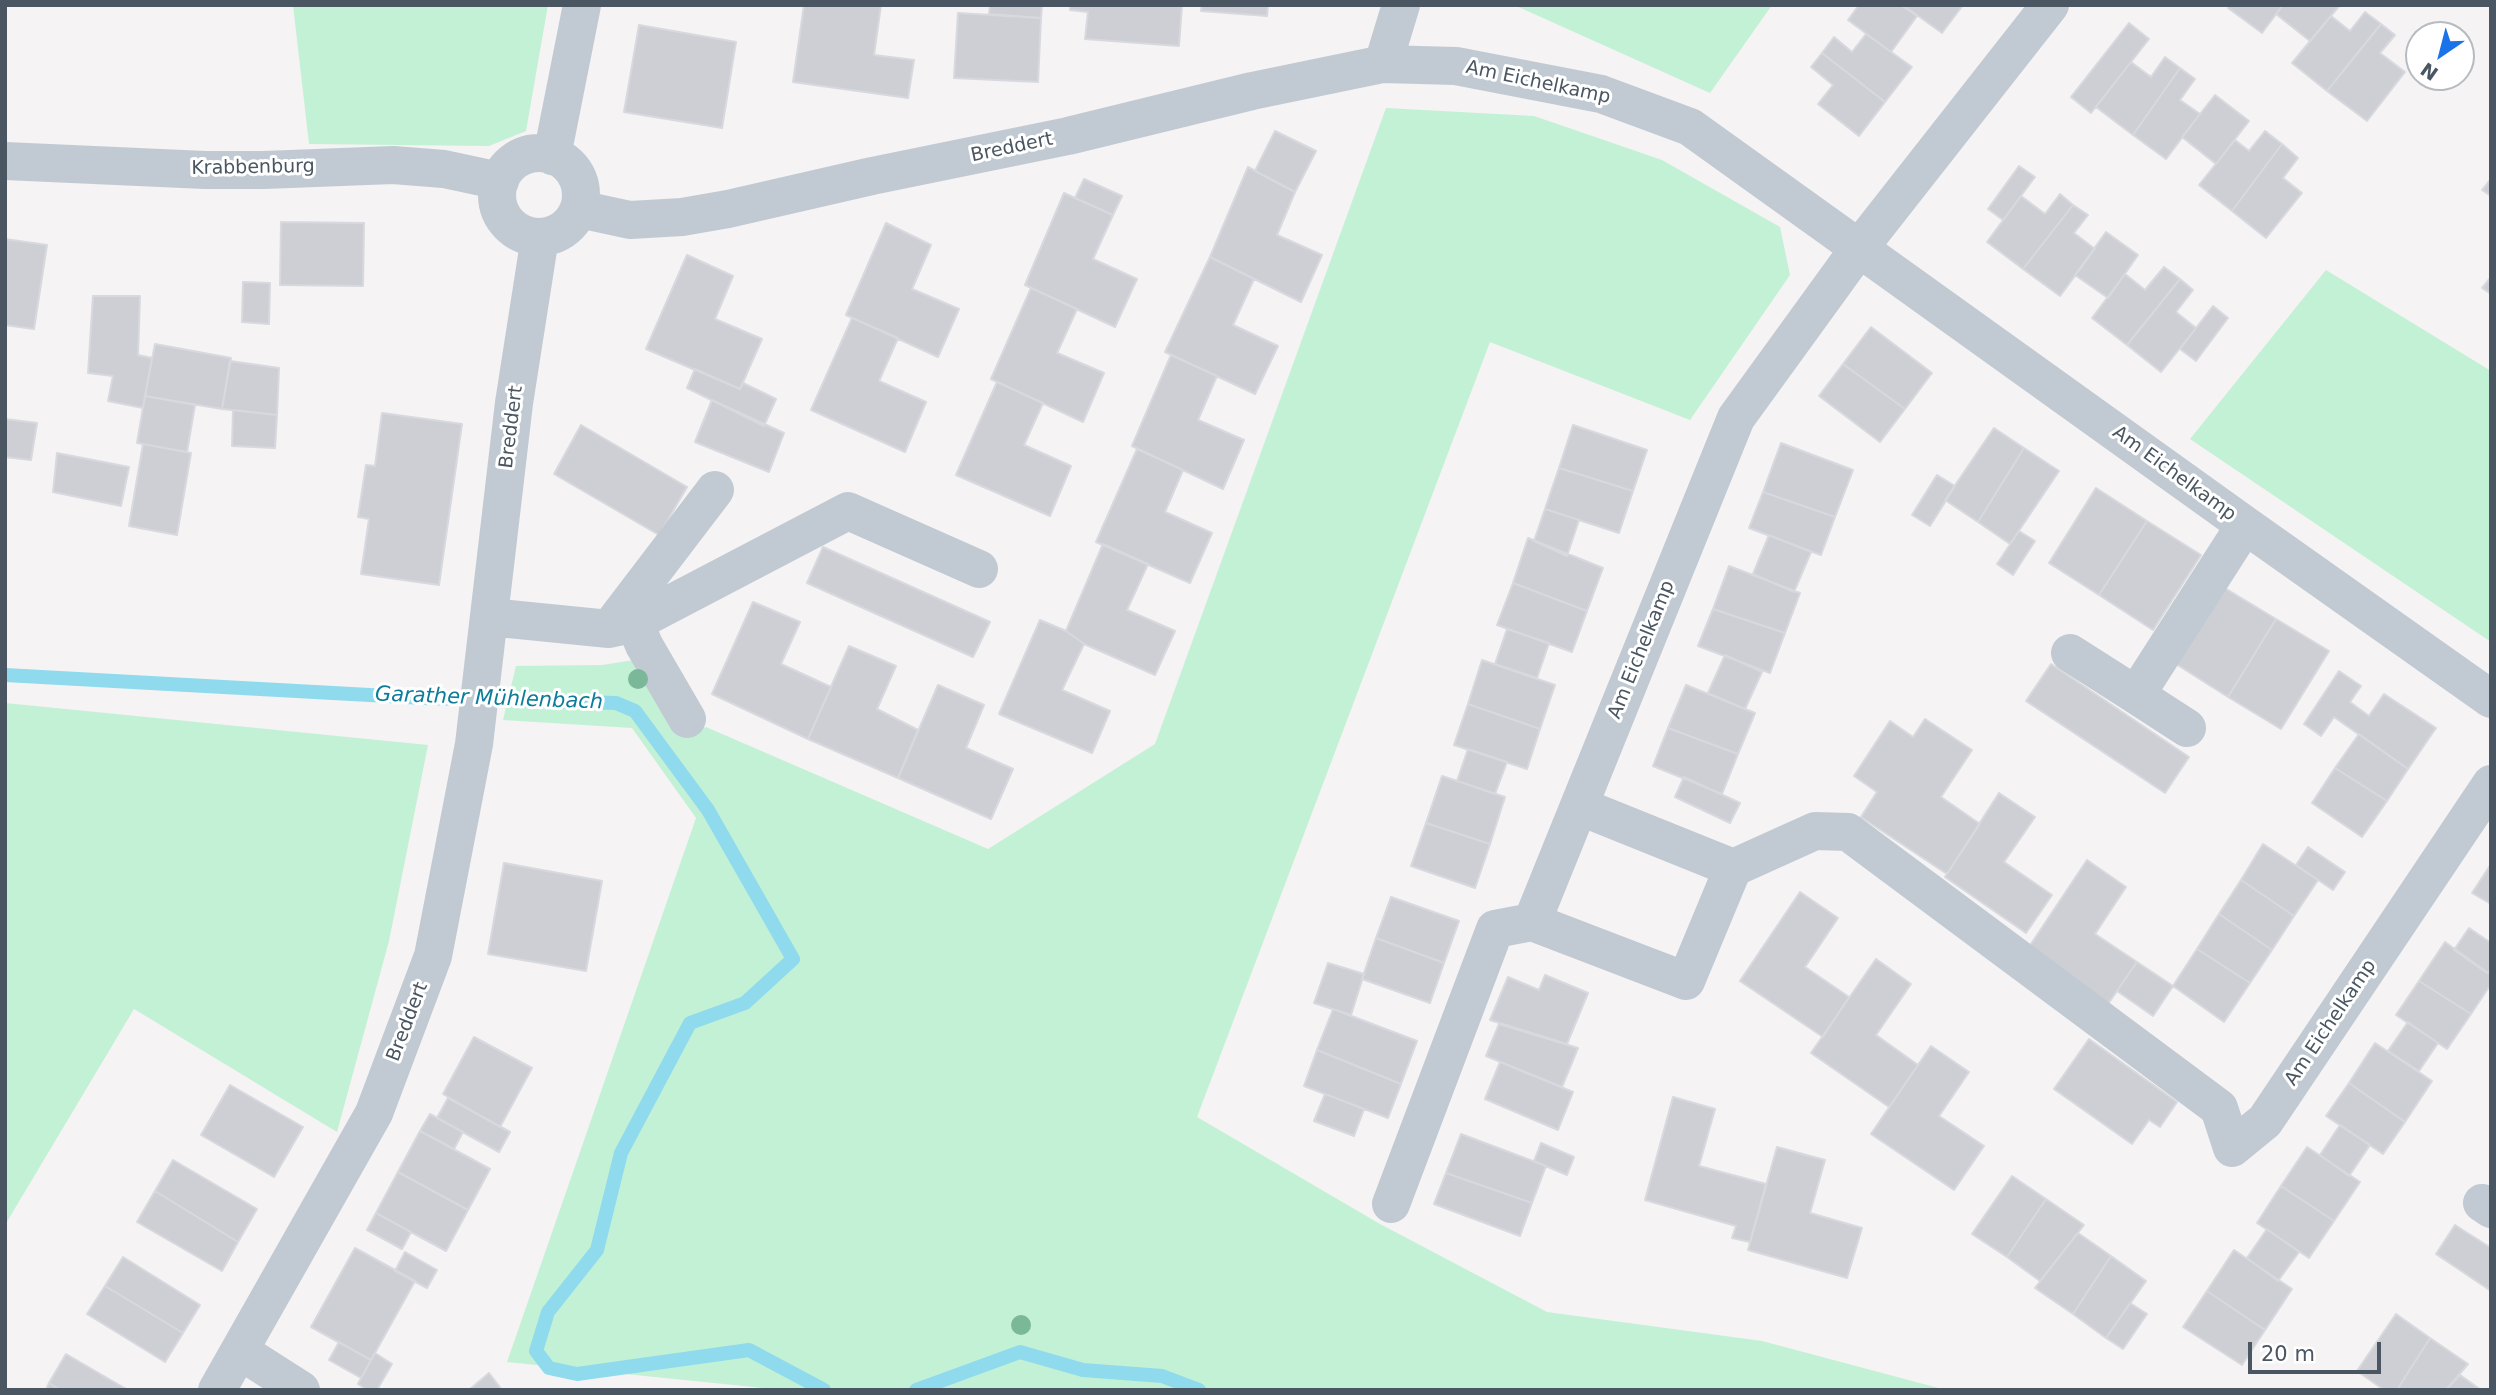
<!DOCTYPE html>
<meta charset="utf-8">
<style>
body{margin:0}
#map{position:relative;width:2496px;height:1395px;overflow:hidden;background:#f5f3f3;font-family:"DejaVu Sans",sans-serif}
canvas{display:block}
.frame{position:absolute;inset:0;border:7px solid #4a5661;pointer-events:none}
.north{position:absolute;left:2405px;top:21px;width:70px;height:70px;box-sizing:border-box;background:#fff;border:2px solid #b7bbc0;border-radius:50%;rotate:215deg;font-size:19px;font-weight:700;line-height:28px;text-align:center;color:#4a5661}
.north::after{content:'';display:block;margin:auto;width:24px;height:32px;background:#1a73e8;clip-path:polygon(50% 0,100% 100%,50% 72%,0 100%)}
.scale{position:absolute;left:2248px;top:1342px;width:133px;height:32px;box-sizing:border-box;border:4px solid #4a5661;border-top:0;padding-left:9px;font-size:21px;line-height:24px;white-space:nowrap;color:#4a5661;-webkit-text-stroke:5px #fff;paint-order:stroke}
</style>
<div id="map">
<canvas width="2496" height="1395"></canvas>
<div class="frame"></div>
<div class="north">N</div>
<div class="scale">20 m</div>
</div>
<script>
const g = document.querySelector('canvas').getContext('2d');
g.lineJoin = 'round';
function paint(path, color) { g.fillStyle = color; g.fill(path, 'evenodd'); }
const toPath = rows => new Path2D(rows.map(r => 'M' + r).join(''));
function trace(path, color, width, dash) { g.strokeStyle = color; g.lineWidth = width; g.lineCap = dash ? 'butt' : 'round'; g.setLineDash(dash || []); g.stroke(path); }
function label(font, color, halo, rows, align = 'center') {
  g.font = font + ' "DejaVu Sans",sans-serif'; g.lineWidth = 6; g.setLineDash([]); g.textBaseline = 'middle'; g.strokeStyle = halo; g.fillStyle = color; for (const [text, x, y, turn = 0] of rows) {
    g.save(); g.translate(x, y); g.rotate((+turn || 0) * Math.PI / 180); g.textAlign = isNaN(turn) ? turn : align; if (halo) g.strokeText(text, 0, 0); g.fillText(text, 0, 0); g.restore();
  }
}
const green = toPath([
 [293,5,548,5,526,131,489,146,309,144],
 [1514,5,1772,5,1710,93],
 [1386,108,1534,116,1662,160,1780,227,1790,275,1690,420,1490,342,1197,1117,1380,1224,1547,1312,1762,1341,1946,1390,783,1390,507,1362,696,818,632,728,503,720,516,666,602,665,634,660,686,735,706,727,988,849,1155,744],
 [2326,270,2491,371,2491,642,2190,439],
 [5,703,428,745,389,941,337,1132,134,1009,5,1225]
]);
const stream = toPath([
 [5,675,424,698,616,703,635,711,708,810,793,959,745,1003,690,1023,621,1153,597,1250,548,1312,536,1351,549,1368,577,1374,749,1350,824,1390],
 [916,1390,1020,1352,1083,1370,1162,1376,1199,1390]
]);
const building = toPath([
 [804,5,881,5,874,55,914,60,908,98,793,82,804,5],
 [990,5,1042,5,1041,18,989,14,990,5],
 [1070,5,1182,5,1179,46,1085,39,1088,12,1070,10,1070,5],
 [1202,5,1268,5,1267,16,1201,11,1202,5],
 [1859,5,1901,5,1917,16,1891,52,1848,20,1859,5],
 [1903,5,1963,5,1942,33,1903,5],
 [2230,5,2283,5,2262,33,2228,8,2230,5],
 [2283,5,2340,5,2310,41,2276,14,2283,5],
 [2365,12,2381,24,2327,91,2292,63,2331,16,2350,31,2365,12],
 [958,13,1041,18,1038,82,954,78,958,13],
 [2129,23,2149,39,2091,113,2071,97,2129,23],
 [2381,24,2395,35,2380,53,2405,72,2367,121,2327,91,2381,24],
 [639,25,736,42,722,128,624,112,639,25],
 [1866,34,1912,67,1885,102,1822,53,1834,37,1852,52,1866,34],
 [1822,53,1885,102,1859,136,1818,104,1833,85,1811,67,1822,53],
 [2165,57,2180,68,2133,135,2096,107,2131,62,2151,77,2165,57],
 [2180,68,2195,79,2180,100,2200,114,2166,159,2133,135,2180,68],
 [2215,95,2249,121,2216,164,2182,137,2215,95],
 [1275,131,1316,151,1295,192,1255,171,1275,131],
 [2265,131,2282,144,2232,211,2199,185,2235,140,2249,151,2265,131],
 [2282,144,2298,158,2283,178,2302,193,2266,238,2232,211,2282,144],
 [2019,166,2035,177,2003,220,1988,209,2019,166],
 [1248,167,1295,192,1277,235,1322,255,1301,302,1210,257,1248,167],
 [1084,179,1122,196,1113,215,1075,198,1084,179],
 [2491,179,2491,196,2482,190,2491,179],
 [1064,193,1113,215,1093,259,1137,279,1115,327,1025,285,1064,193],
 [2060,194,2073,205,2023,269,1987,242,2021,196,2045,214,2060,194],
 [2073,205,2088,215,2074,233,2095,249,2060,296,2023,269,2073,205],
 [281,222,364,223,363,286,280,285,281,222],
 [886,223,931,245,912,289,959,309,938,357,846,315,886,223],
 [2106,232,2138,255,2108,298,2075,275,2106,232],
 [5,239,47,245,34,329,5,325,5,239],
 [687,255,733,276,715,319,762,339,740,389,646,349,687,255],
 [1210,257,1254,279,1233,325,1278,346,1255,394,1165,352,1210,257],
 [2164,267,2180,279,2127,345,2092,318,2125,274,2145,290,2164,267],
 [2491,277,2491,294,2482,288,2491,277],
 [2180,279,2193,290,2176,312,2196,328,2161,372,2127,345,2180,279],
 [243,282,270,283,269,324,242,322,243,282],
 [1031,288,1077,309,1057,353,1104,373,1083,422,991,379,1031,288],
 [93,296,140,296,138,355,152,358,143,408,108,401,113,376,88,373,93,296],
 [2213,306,2228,318,2196,361,2180,349,2213,306],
 [852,318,898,338,879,381,926,402,905,452,811,410,852,318],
 [1871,327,1932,373,1905,409,1843,364,1871,327],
 [155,344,231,358,222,409,145,396,155,344],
 [1171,355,1217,376,1198,420,1244,440,1223,489,1132,446,1171,355],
 [230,361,279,368,277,415,222,409,230,361],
 [1843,364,1905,409,1880,442,1819,396,1843,364],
 [695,369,740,389,743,383,776,399,764,426,687,388,695,369],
 [997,382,1043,403,1024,445,1071,466,1050,516,956,475,997,382],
 [145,396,195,405,187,452,137,443,145,396],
 [712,400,784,433,769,472,695,442,712,400],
 [233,410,277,415,275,448,232,446,233,410],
 [382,413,462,424,439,585,361,574,369,519,358,517,366,465,375,466,382,413],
 [5,419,37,423,31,460,5,457,5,419],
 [581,425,687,487,659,535,554,474,581,425],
 [1573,425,1647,450,1633,491,1559,468,1573,425],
 [1994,428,2024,448,1978,522,1945,500,1994,428],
 [1781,443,1853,470,1835,517,1763,492,1781,443],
 [143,444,191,453,177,535,129,526,143,444],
 [2024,448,2059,471,2010,544,1978,522,2024,448],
 [1137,449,1183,470,1165,512,1212,533,1190,583,1096,542,1137,449],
 [57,453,129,467,121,506,53,492,57,453],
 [1559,468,1633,491,1619,533,1545,509,1559,468],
 [1937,475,1955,486,1930,526,1912,515,1937,475],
 [2096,488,2147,521,2099,595,2049,563,2096,488],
 [1763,492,1835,517,1821,555,1749,528,1763,492],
 [1545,509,1579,520,1567,556,1534,541,1545,509],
 [2147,521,2201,555,2153,630,2099,595,2147,521],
 [2019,531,2035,541,2013,575,1997,564,2019,531],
 [1769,535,1811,552,1794,592,1753,574,1769,535],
 [1528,538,1603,568,1587,611,1513,583,1528,538],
 [1103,544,1148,564,1127,610,1175,631,1155,675,1084,644,1066,631,1103,544],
 [823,547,990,622,973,657,807,583,823,547],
 [1729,566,1800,593,1785,633,1713,609,1729,566],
 [1513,583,1587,611,1572,652,1497,625,1513,583],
 [2223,587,2276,619,2228,697,2176,664,2223,587],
 [753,602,800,622,781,664,831,687,808,739,712,694,753,602],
 [1713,609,1785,633,1770,673,1698,646,1713,609],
 [2276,619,2329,651,2281,729,2228,697,2276,619],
 [1040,620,1066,631,1084,644,1062,690,1110,711,1092,753,999,714,1040,620],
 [1507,629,1549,643,1537,678,1495,664,1507,629],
 [849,646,896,666,877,709,918,730,898,778,808,739,849,646],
 [1725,655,1762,672,1745,709,1708,693,1725,655],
 [1482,660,1555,685,1540,729,1468,704,1482,660],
 [2051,664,2189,757,2165,793,2026,701,2051,664],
 [2339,671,2361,686,2350,702,2369,716,2384,694,2436,728,2408,769,2334,717,2321,736,2304,724,2339,671],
 [938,685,984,705,966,748,1013,769,991,819,898,778,938,685],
 [1686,685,1755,713,1738,754,1668,728,1686,685],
 [1468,704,1540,729,1527,769,1454,745,1468,704],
 [1925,719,1972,750,1941,797,1980,824,1947,874,1861,817,1877,792,1854,776,1890,721,1913,737,1925,719],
 [1668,728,1738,754,1722,794,1653,766,1668,728],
 [2359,734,2408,769,2387,801,2335,768,2359,734],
 [1468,749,1507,762,1495,794,1457,781,1468,749],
 [2335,768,2387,801,2362,837,2312,803,2335,768],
 [1442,776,1505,797,1490,844,1426,823,1442,776],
 [1684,777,1740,803,1730,823,1675,797,1684,777],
 [1999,793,2035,817,2004,862,2052,895,2026,933,1945,877,1999,793],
 [1426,823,1490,844,1475,888,1411,866,1426,823],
 [2263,844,2318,880,2294,916,2241,880,2263,844],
 [2308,847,2345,872,2333,890,2296,865,2308,847],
 [2087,860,2126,887,2095,934,2137,962,2108,1004,2027,950,2087,860],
 [504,863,602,881,586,971,488,954,504,863],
 [2491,864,2491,904,2472,893,2491,864],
 [2241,880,2294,916,2272,950,2219,914,2241,880],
 [1800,892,1838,918,1805,967,1849,997,1823,1037,1740,981,1800,892],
 [1391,897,1459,921,1444,963,1376,938,1391,897],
 [2219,914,2272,950,2250,983,2197,949,2219,914],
 [2469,928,2491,943,2491,968,2487,973,2454,950,2469,928],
 [1376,938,1444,963,1430,1003,1362,979,1376,938],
 [2445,942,2491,975,2491,984,2471,1014,2419,981,2445,942],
 [2197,949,2250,983,2224,1022,2173,986,2197,949],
 [1876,959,1911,984,1876,1035,1918,1065,1889,1107,1811,1053,1876,959],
 [2137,962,2173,986,2153,1016,2117,991,2137,962],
 [1328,963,1364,974,1351,1015,1314,1003,1328,963],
 [1545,975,1588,993,1567,1044,1490,1020,1508,977,1539,990,1545,975],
 [2419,981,2471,1014,2447,1049,2396,1015,2419,981],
 [1333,1009,1417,1041,1401,1084,1317,1050,1333,1009],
 [2408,1022,2438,1043,2419,1071,2388,1051,2408,1022],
 [1499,1024,1578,1048,1562,1087,1486,1056,1499,1024],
 [474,1037,532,1068,500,1127,443,1094,474,1037],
 [2089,1039,2177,1102,2160,1127,2149,1120,2132,1144,2054,1089,2089,1039],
 [2375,1043,2432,1081,2405,1122,2349,1083,2375,1043],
 [1931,1046,1969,1072,1939,1116,1984,1146,1954,1190,1871,1134,1931,1046],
 [1317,1050,1401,1084,1388,1118,1304,1086,1317,1050],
 [1500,1062,1573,1092,1558,1130,1485,1099,1500,1062],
 [2349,1083,2405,1122,2383,1154,2326,1116,2349,1083],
 [230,1085,303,1127,274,1177,201,1135,230,1085],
 [1325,1094,1364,1109,1354,1136,1314,1121,1325,1094],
 [1673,1097,1715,1109,1699,1166,1766,1184,1750,1242,1732,1238,1736,1226,1645,1200,1673,1097],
 [448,1098,510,1132,499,1152,437,1118,448,1098],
 [430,1114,463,1132,454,1149,420,1131,430,1114],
 [2340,1125,2370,1145,2349,1176,2320,1155,2340,1125],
 [420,1131,490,1169,468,1210,398,1172,420,1131],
 [1461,1134,1546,1166,1532,1203,1446,1173,1461,1134],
 [1541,1143,1574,1157,1567,1175,1534,1161,1541,1143],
 [1777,1147,1825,1160,1810,1213,1862,1228,1847,1278,1748,1250,1777,1147],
 [2307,1147,2360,1182,2334,1221,2281,1186,2307,1147],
 [173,1160,257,1209,238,1242,155,1191,173,1160],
 [398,1172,468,1210,446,1251,376,1213,398,1172],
 [1446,1173,1532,1203,1520,1236,1434,1204,1446,1173],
 [2012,1176,2046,1199,2007,1257,1972,1234,2012,1176],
 [2281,1186,2334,1221,2309,1258,2257,1223,2281,1186],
 [155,1191,238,1242,222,1271,137,1222,155,1191],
 [2046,1199,2084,1225,2040,1281,2007,1257,2046,1199],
 [376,1213,411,1232,402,1249,367,1230,376,1213],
 [2455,1225,2491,1248,2491,1291,2436,1254,2455,1225],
 [2267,1229,2299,1252,2278,1281,2247,1258,2267,1229],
 [2078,1233,2111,1256,2073,1314,2035,1288,2078,1233],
 [355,1248,415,1281,371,1360,311,1327,355,1248],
 [2234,1250,2292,1289,2265,1330,2207,1291,2234,1250],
 [405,1252,437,1270,427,1288,395,1271,405,1252],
 [2111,1256,2146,1281,2106,1338,2073,1314,2111,1256],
 [123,1257,200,1305,183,1333,105,1286,123,1257],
 [105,1286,183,1333,165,1362,87,1314,105,1286],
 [2207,1291,2265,1330,2242,1365,2183,1327,2207,1291],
 [2130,1303,2147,1314,2123,1349,2106,1338,2130,1303],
 [2396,1314,2430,1338,2397,1390,2384,1390,2357,1371,2396,1314],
 [2430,1338,2468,1364,2446,1390,2397,1390,2430,1338],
 [339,1342,371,1360,361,1378,329,1360,339,1342],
 [375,1353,392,1364,377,1390,367,1390,358,1384,375,1353],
 [66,1354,102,1375,128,1390,60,1390,49,1383,66,1354],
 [489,1373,502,1390,469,1390,489,1373],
 [2460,1375,2481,1390,2446,1390,2460,1375],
 [49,1383,60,1390,46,1390,49,1383]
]);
const minor = toPath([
 [1383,64,1401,5],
 '497 195a42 42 0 1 1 84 0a42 42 0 1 1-84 0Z',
 [552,156,582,5],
 [5,161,205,170,264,170,393,165,444,169,500,181],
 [579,209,630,220,682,217,728,209,872,176,1068,136,1252,91,1383,64,1456,66,1601,94,1690,127,2245,525,2491,699],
 [489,617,609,629,632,624,848,511,979,569],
 [635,623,644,645,687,719],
 [609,629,715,490],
 [2070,653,2136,695,2245,525],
 [2136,695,2187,728],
 [1579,806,1733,868,1686,981,1532,922,1736,418,1860,247,2050,5],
 [1733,868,1815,831,1848,832,2219,1108,2232,1148,2265,1121,2491,784],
 [2482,1203,2491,1209],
 [1391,1204,1495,929,1532,922],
 [240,1351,301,1390],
 [217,1390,374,1113,433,956,474,744,514,403,540,237]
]);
const trees = [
 [638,679],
 [1021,1325]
];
const streetNames = [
 ["Am Eichelkamp",1538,83,12],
 ["Breddert",1012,148,-12],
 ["Krabbenburg",253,168,-1],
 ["Breddert",512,427,-83],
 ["Am Eichelkamp",2174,474,36],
 ["Am Eichelkamp",1642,650,-68],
 ["Breddert",408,1022,-69],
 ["Am Eichelkamp",2331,1023,-56]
];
const waterNames = [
 ["Garather Mühlenbach",489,699,2]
];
paint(green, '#c3f1d5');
trace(stream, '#90daee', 14);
paint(building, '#cdcfd5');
trace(building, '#d7d9de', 2);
trace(minor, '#c1cad2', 38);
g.fillStyle = '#7bb799';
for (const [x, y] of trees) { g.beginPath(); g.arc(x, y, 10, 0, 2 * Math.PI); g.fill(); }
label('19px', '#4a5661', '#fff', streetNames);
label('italic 21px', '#0c7c9b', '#fff', waterNames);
</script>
